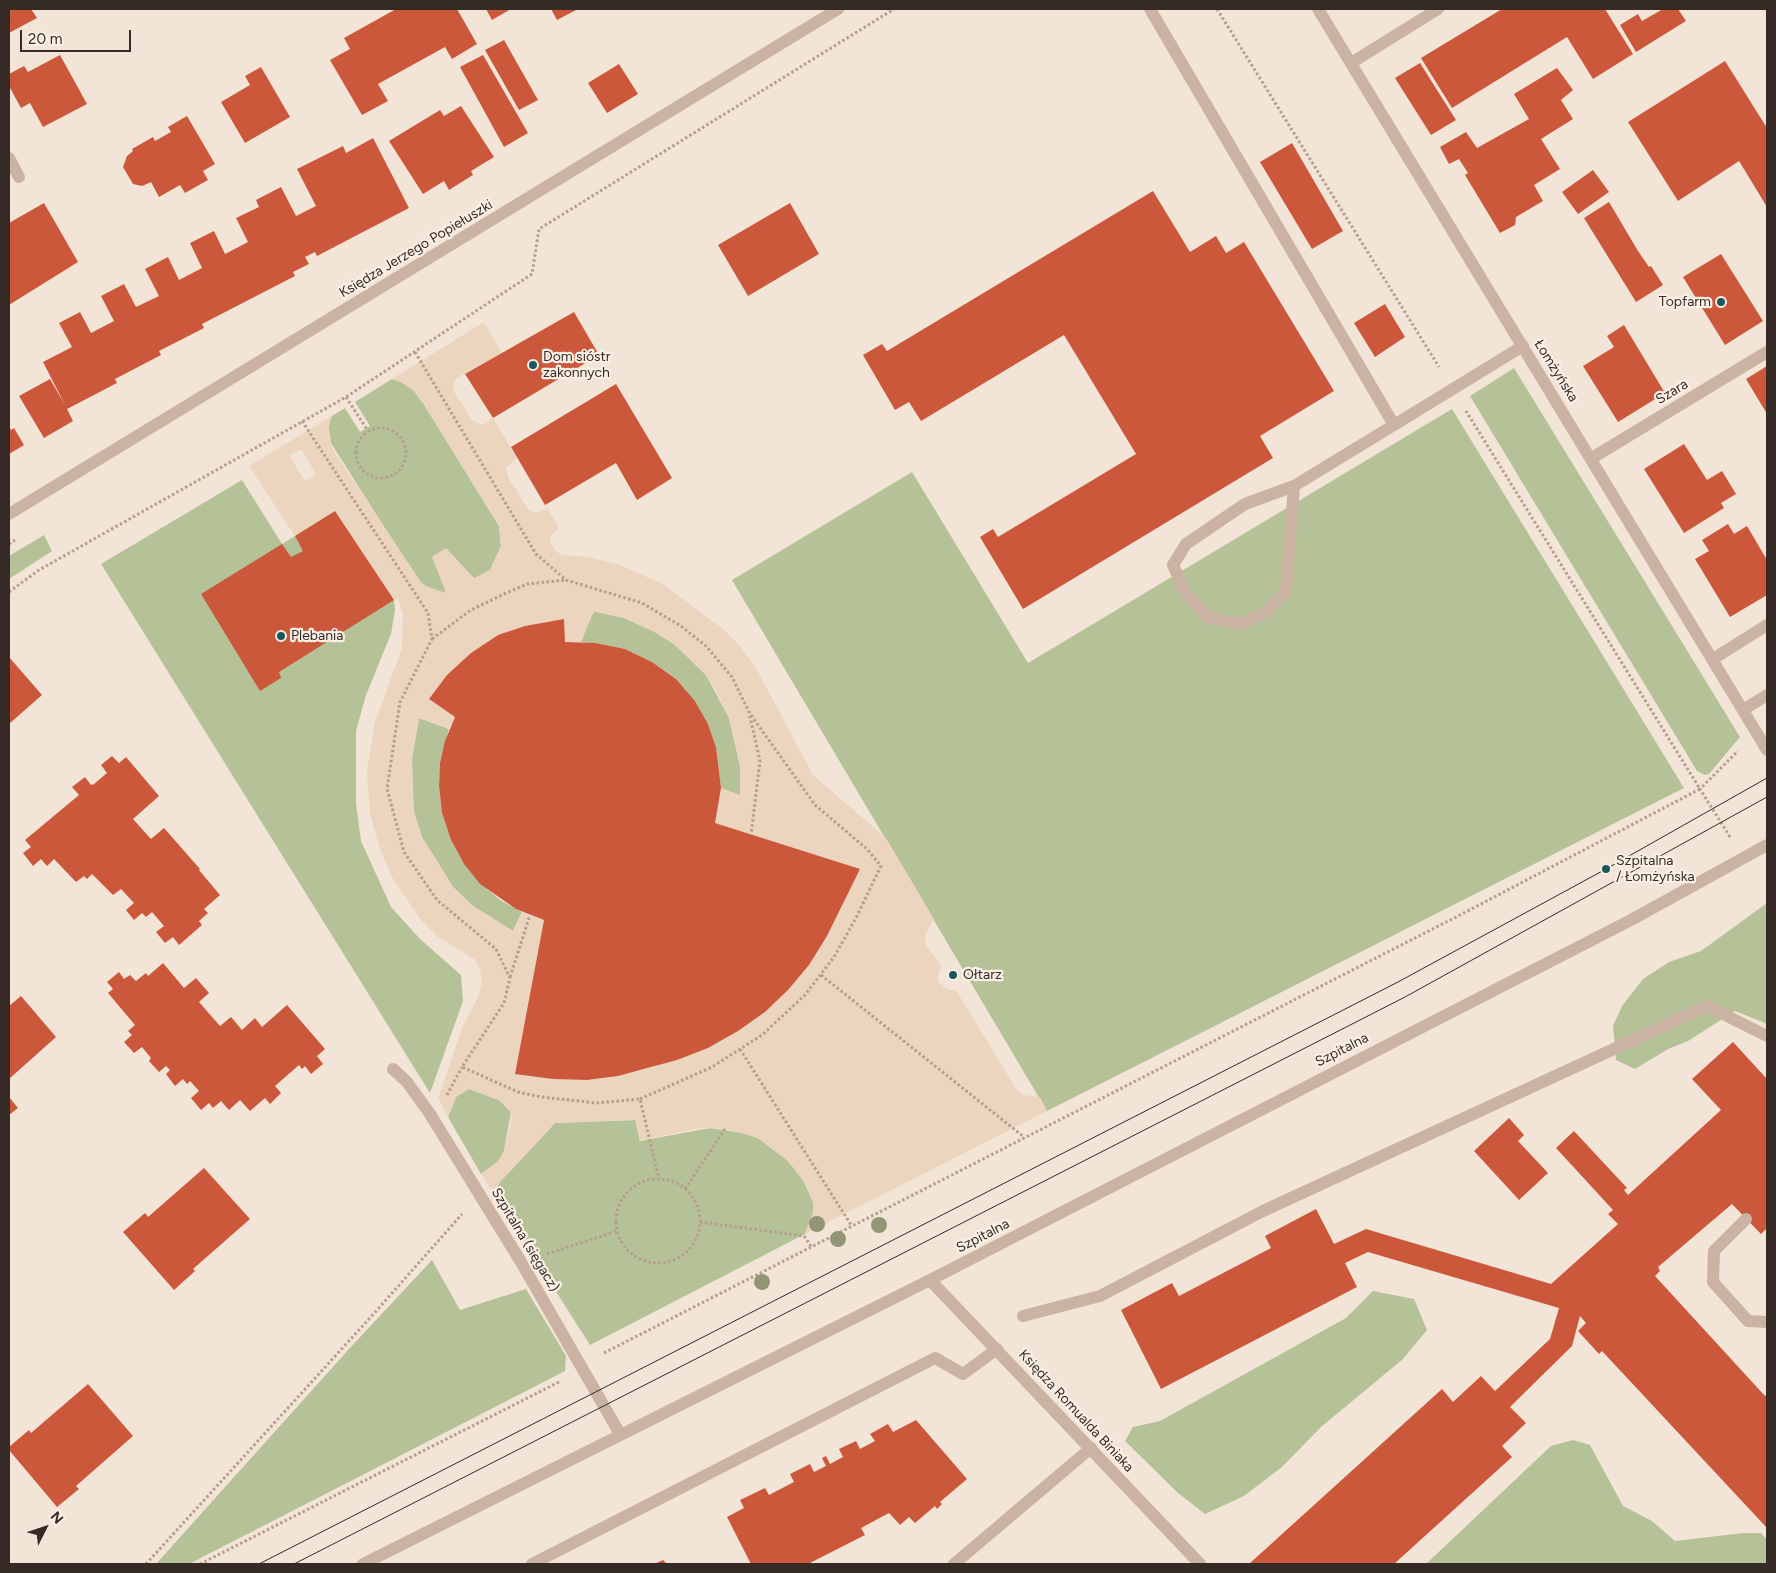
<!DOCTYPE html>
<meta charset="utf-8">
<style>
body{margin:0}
#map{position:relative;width:1776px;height:1573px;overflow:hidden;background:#f2e4d7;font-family:Figtree,sans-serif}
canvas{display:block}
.frame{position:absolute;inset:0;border:10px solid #352a26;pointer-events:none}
.north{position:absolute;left:20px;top:1503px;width:50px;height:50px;-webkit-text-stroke:4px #faefe4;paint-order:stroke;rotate:49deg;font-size:14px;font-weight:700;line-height:20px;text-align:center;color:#352a26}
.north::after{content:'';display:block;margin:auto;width:18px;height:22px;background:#352a26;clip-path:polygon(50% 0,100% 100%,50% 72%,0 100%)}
.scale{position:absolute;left:20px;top:30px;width:111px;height:22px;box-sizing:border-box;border:2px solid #352a26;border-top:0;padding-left:6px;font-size:15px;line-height:18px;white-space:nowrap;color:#352a26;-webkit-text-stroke:4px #faefe4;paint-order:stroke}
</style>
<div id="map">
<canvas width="1776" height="1573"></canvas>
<div class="frame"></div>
<div class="north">N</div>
<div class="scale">20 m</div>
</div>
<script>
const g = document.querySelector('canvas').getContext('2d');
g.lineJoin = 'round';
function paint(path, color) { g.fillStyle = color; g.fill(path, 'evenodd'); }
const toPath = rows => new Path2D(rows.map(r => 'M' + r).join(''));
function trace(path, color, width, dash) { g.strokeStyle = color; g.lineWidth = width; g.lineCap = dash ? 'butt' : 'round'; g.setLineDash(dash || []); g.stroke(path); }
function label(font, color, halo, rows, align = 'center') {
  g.font = font + ' Figtree,sans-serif'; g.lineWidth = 4.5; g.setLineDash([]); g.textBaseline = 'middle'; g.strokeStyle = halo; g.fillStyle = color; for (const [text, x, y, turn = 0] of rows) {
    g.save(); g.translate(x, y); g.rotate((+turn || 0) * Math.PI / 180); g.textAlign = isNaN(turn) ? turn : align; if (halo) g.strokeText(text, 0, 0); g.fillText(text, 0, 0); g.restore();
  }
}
const green = toPath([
 [1514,368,1740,737,1709,774,1705,775,1697,771,1470,396],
 [392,379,401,382,413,390,423,403,499,526,501,546,490,570,447,594,428,588,417,579,331,443,328,424,332,416,345,408,360,432,370,426,355,402],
 [1452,409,1684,788,1047,1111,732,580,912,472,1028,663],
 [242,480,282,544,335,511,394,600,395,610,391,634,366,695,356,731,356,804,361,841,391,907,420,939,461,975,463,1001,430,1093,101,564],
 [44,535,52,551,9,579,9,556],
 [593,611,624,618,653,631,674,644,706,675,729,718,740,766,740,796,721,788,716,747,708,724,695,701,676,679,652,662,625,649,581,642],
 [419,718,449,729,440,763,439,786,442,813,451,840,464,864,481,884,500,900,522,912,513,931,473,906,453,887,422,837,414,812,412,782,412,758],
 [1767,903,1767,1024,1735,1011,1688,1041,1668,1049,1635,1069,1616,1060,1613,1026,1622,1006,1643,979,1669,962,1701,951],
 [469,1089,499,1100,511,1112,504,1151,500,1160,481,1174,448,1117,456,1097],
 [636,1120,640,1141,710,1128,744,1133,758,1138,788,1161,803,1180,813,1202,813,1213,805,1234,590,1345,494,1194,499,1183,555,1123],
 [432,1260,460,1310,526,1289,566,1356,565,1371,189,1564,156,1564,349,1349],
 [1373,1291,1414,1299,1427,1330,1403,1359,1321,1427,1282,1467,1244,1496,1205,1514,1178,1493,1125,1441,1133,1427,1160,1421,1346,1318],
 [1573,1440,1590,1445,1623,1506,1652,1521,1675,1541,1743,1533,1761,1533,1767,1540,1767,1564,1426,1564,1551,1446]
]);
const plaza = toPath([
 [484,322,502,353,457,378,454,383,453,390,472,420,483,425,493,418,517,458,506,468,509,479,529,510,537,513,547,508,559,528,551,536,550,541,555,550,561,555,587,557,617,564,663,584,723,629,740,646,756,668,813,775,886,838,934,919,926,933,925,940,926,946,941,965,937,980,942,987,957,992,1017,1090,1024,1095,1040,1097,1047,1111,805,1234,813,1213,813,1202,803,1180,788,1161,759,1138,725,1129,700,1128,640,1141,635,1120,555,1123,499,1183,494,1194,481,1174,496,1164,504,1151,512,1118,508,1107,499,1100,469,1089,456,1097,448,1117,438,1098,463,1026,478,997,482,983,480,969,474,959,438,937,422,921,394,881,381,852,370,814,367,771,375,722,402,648,403,615,398,598,394,600,335,512,295,536,249,466,332,416,328,430,333,450,423,585,446,593,432,557,446,548,474,578,490,570,501,546,499,526,423,403,413,390,401,382,392,379],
 [298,451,302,451,315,472,315,475,307,480,303,479,291,458,291,454],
 [594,611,624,618,653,631,674,644,706,675,718,695,729,718,735,742,740,766,740,795,721,788,715,823,859,869,827,936,809,965,788,990,765,1012,738,1031,708,1048,644,1070,618,1076,587,1080,553,1079,515,1073,544,920,522,912,513,931,473,906,453,887,422,837,414,812,412,758,419,718,449,729,455,717,429,699,447,675,471,653,498,635,525,626,564,619,565,642,581,642]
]);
const building = toPath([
 [9,9,31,9,37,18,9,33],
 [396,9,457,9,477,44,452,59,445,47,378,84,388,101,362,115,330,60,350,49,344,38],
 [486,9,511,9,492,20],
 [551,9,578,9,557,20],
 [1502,9,1605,9,1633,54,1593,79,1567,37,1452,108,1421,58],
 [1663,9,1678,9,1686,21,1636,52,1620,25,1638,14,1642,21],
 [504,40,538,100,519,110,485,50],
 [60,55,87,104,43,127,30,103,21,108,9,86,9,74,24,66,28,72],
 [483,55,528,133,504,147,460,67],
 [1725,61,1767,128,1767,207,1739,161,1678,201,1628,122],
 [1420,63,1456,120,1431,135,1395,78],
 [619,64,638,94,607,113,588,83],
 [261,67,290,117,245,143,221,102,250,85,245,76],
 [1557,68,1573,90,1561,100,1573,119,1541,139,1560,169,1534,185,1543,201,1516,217,1515,225,1500,233,1465,175,1468,173,1459,159,1449,164,1440,147,1466,132,1477,148,1529,119,1514,94],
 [461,106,494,157,471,171,473,175,449,190,444,181,423,194,389,141,440,110,444,116],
 [187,116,215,164,203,171,208,180,185,193,180,185,159,197,151,182,142,186,133,184,123,167,127,156,133,151,132,149,153,137,155,141,171,132,168,127],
 [373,138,409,208,317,256,315,252,305,257,309,264,293,272,295,276,202,324,204,328,159,351,161,355,115,379,117,383,67,409,73,421,44,438,19,396,50,379,65,405,43,362,72,347,59,323,80,312,91,333,114,321,101,296,124,284,136,307,159,296,145,269,168,257,179,280,202,268,190,243,214,231,225,254,248,242,236,218,259,207,256,200,281,187,296,216,316,206,297,169,343,146,346,153],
 [1292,143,1343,231,1312,249,1260,162],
 [1593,170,1609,192,1578,214,1562,192],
 [1153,191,1190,252,1216,236,1226,253,1244,242,1334,391,1260,436,1273,458,1023,609,980,537,993,529,998,537,1136,454,1064,335,921,421,909,402,895,410,863,355,882,344,887,351],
 [1609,202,1638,251,1649,267,1651,266,1663,285,1636,302,1584,218],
 [44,203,78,262,9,305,9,223],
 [790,203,819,254,748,296,718,245],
 [1721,254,1763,321,1725,345,1683,277],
 [1385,304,1405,337,1375,357,1354,323],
 [574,312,599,355,493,418,465,374],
 [1624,325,1665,393,1618,422,1583,366,1614,347,1607,336],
 [1767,366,1767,414,1746,379],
 [616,384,672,478,637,500,616,463,545,505,511,447],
 [9,426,11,430,14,428,24,445,9,454],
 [1684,444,1707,480,1722,471,1736,494,1721,503,1724,508,1684,533,1644,469],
 [335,511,394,600,279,672,281,678,260,691,201,594,282,544,291,557,303,551,295,536],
 [1728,524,1734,534,1747,526,1767,560,1767,595,1730,617,1695,559,1709,551,1702,540],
 [564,619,565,642,595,643,625,649,652,662,676,679,695,701,708,724,716,747,721,788,715,823,860,869,827,936,809,965,788,990,765,1012,738,1031,708,1048,677,1060,618,1076,587,1080,553,1079,515,1074,544,920,516,909,480,884,464,864,451,840,442,813,439,786,440,763,445,741,455,717,429,699,447,675,471,653,498,635,525,626],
 [9,657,42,695,9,724],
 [112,756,119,763,126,757,159,796,133,819,151,839,164,828,200,869,199,870,220,895,204,909,208,913,199,921,202,925,179,945,173,937,165,943,156,932,164,926,152,912,146,917,142,913,134,920,126,910,134,903,121,889,113,895,92,874,87,879,84,876,76,882,54,859,47,866,41,859,33,866,23,853,31,847,25,840,79,795,72,787,85,777,91,785,94,784,107,773,101,765],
 [163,963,184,988,196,978,209,993,199,1002,220,1026,231,1017,242,1030,255,1018,262,1027,287,1005,325,1049,317,1056,323,1064,311,1074,305,1066,302,1069,299,1065,275,1086,281,1093,270,1104,265,1098,250,1111,240,1100,229,1110,221,1101,213,1108,209,1103,201,1110,191,1098,199,1091,190,1081,187,1084,183,1079,175,1086,166,1074,170,1070,166,1066,159,1072,149,1061,151,1058,142,1047,134,1053,124,1042,132,1035,128,1031,135,1025,108,993,113,989,107,982,119,972,124,979,130,975,136,981,146,973,148,976],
 [21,996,56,1037,9,1079,9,1006],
 [1733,1042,1767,1079,1767,1228,1761,1234,1732,1204,1658,1267,1660,1271,1655,1276,1765,1396,1767,1394,1767,1528,1602,1351,1599,1354,1578,1331,1586,1323,1580,1316,1572,1346,1510,1407,1526,1423,1502,1446,1512,1457,1394,1564,1249,1564,1442,1389,1453,1402,1481,1376,1495,1391,1550,1339,1559,1308,1368,1252,1345,1263,1357,1287,1161,1389,1121,1310,1172,1283,1179,1296,1271,1248,1265,1236,1316,1209,1334,1244,1366,1229,1551,1284,1618,1224,1608,1214,1613,1210,1556,1148,1574,1131,1627,1188,1624,1190,1628,1195,1721,1110,1692,1079],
 [9,1097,18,1108,9,1115],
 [1509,1118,1524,1135,1518,1141,1548,1173,1519,1200,1474,1151],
 [204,1168,250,1219,193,1269,195,1271,174,1290,123,1232,145,1213,148,1217],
 [88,1384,133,1436,76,1486,79,1489,57,1507,9,1450,9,1447,29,1430,31,1433],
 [916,1420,967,1479,940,1502,942,1504,937,1509,935,1506,915,1523,909,1517,900,1525,889,1513,861,1528,865,1535,808,1564,751,1564,727,1517,744,1508,740,1500,765,1488,769,1495,794,1482,790,1474,810,1464,814,1472,826,1466,822,1458,826,1456,830,1464,843,1457,839,1449,856,1441,860,1449,875,1441,870,1434,888,1424,893,1432],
 [663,1560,667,1564,654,1564]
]);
const path = toPath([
 [1217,9,1439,367],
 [415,352,536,554,566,580,642,603,681,626,706,646,732,677,749,712,760,761,751,835],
 [346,397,368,431],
 [302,421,428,613,432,639,400,702,387,789,404,852,437,900,496,949,510,978,504,1003,462,1067,518,1092,541,1097,597,1103,640,1099,659,1179],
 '356 453a25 25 0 1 1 50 0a25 25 0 1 1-50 0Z',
 [9,544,15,540],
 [9,592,39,570,346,397,532,274,539,229,894,9],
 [432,639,471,610,502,595,527,584,566,580],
 [1730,837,1700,789,1738,751],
 [821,975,1024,1137],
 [510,977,530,915],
 [740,1049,851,1225],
 [447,1095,462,1067],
 [640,1099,712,1067,762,1035,805,995,834,957,856,918,881,866,867,849,815,805,751,715],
 '616 1221a42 42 0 1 1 84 0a42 42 0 1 1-84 0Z',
 [685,1189,725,1129],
 [700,1222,804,1236,811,1246],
 [547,1254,617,1231],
 [604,1353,1460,915,1700,789,1466,411],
 [146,1564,378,1309,462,1214],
 [200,1564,561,1381]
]);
const service = toPath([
 [1150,9,1394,425,1294,486,1245,504,1186,544,1173,565,1186,594,1209,618,1239,624,1264,614,1286,591,1294,486],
 [1394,425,1523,346],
 [1713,659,1767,625],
 [1743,710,1767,695],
 [393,1069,407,1082,430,1114,521,1262,620,1434],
 [1746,1219,1714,1251,1713,1282,1748,1321,1767,1322],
 [1023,1316,1100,1296,1263,1211,1707,1006,1767,1036],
 [532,1564,935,1358,963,1374,997,1349],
 [954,1564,1091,1448]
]);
const minor = toPath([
 [1318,9,1767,750],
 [1351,63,1438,9],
 [9,158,19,177],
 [1592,458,1767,352],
 [9,514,838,9],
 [930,1280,1200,1564]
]);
const tertiary = toPath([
 [363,1564,930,1280,1631,920,1767,845]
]);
const tram = toPath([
 [259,1564,1398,982,1606,869,1767,778],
 [294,1564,1405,997,1767,797]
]);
const trees = [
 [817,1224],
 [879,1225],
 [838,1239],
 [762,1282]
];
const markers = [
 [1721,302,5,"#195758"],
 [533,365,5,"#195758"],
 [281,636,5,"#195758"],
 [1606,869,5,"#195758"],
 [953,975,5,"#195758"]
];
const streetNames = [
 ["Księdza Jerzego Popiełuszki",416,249,-31],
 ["Łomżyńska",1556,371,58],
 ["Szara",1672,392,-31],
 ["Szpitalna",1342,1050,-27],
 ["Szpitalna",983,1236,-27],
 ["Szpitalna (sięgacz)",525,1240,59],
 ["Księdza Romualda Biniaka",1076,1411,47]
];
const poiNames = [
 ["Topfarm",1711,302,"right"],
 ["Dom sióstr",543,357],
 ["zakonnych",543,373],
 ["Plebania",291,636],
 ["Szpitalna",1616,861],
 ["/ Łomżyńska",1616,877],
 ["Ołtarz",963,975]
];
paint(green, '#b5c297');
paint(plaza, '#ebd5be');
paint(building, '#cc583c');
trace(path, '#b69d8d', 3, [2.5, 2.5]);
trace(service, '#cab3a3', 12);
trace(minor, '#cab3a3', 12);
trace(tertiary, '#cab3a3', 12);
trace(tram, '#352a26', 1);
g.fillStyle = '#939577';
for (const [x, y] of trees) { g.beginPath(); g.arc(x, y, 8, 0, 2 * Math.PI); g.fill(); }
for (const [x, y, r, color] of markers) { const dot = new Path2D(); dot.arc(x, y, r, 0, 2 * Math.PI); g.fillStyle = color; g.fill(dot); trace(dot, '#faefe4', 2); }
label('14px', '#352a26', '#faefe4', streetNames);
label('14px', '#352a26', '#faefe4', poiNames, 'left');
</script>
